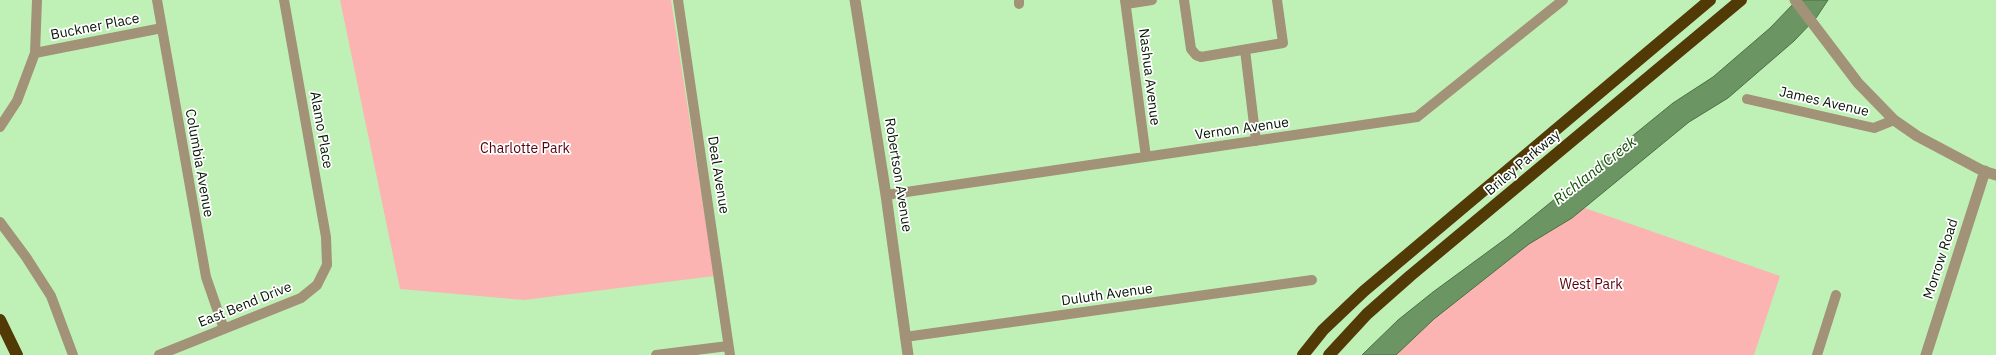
<!DOCTYPE html>
<style>
body{margin:0}
canvas{display:block;background:#bff1b6}
</style>
<canvas width="1996" height="355"></canvas>
<script>
const g = document.querySelector('canvas').getContext('2d');
g.lineJoin = 'round';
function paint(path, color) { g.fillStyle = color; g.fill(path, 'evenodd'); }
const toPath = rows => new Path2D(rows.map(r => 'M' + r).join(''));
function trace(path, color, width, dash) { g.strokeStyle = color; g.lineWidth = width; g.lineCap = dash ? 'butt' : 'round'; g.setLineDash(dash || []); g.stroke(path); }
function label(font, color, halo, rows, align = 'center') {
  g.font = font + ' "IBM Plex Sans",sans-serif'; g.lineWidth = 3.5; g.setLineDash([]); g.textBaseline = 'middle'; g.strokeStyle = halo; g.fillStyle = color; for (const [text, x, y, turn = 0] of rows) {
    g.save(); g.translate(x, y); g.rotate((+turn || 0) * Math.PI / 180); g.textAlign = isNaN(turn) ? turn : align; if (halo) g.strokeText(text, 0, 0); g.fillText(text, 0, 0); g.restore();
  }
}
const green = toPath([
 [340,0,671,0,714,276,524,300,400,289],
 [1579,206,1780,276,1754,355,1387,355,1421,320]
]);
const water = toPath([
 [1797,0,1828,0,1816,18,1794,41,1728,98,1689,122,1572,218,1529,244,1434,319,1396,355,1362,355,1398,320,1433,292,1508,237,1673,103,1713,77,1770,28,1797,0]
]);
const minor = toPath([
 [157,0,206,277,224,329],
 [678,0,730,355],
 [1019,0,1019,4],
 [1125,0,1146,157],
 [1184,0,1191,49,1196,55,1201,57,1283,43,1277,0],
 [1126,4,1152,0],
 [1245,50,1256,141],
 [35,53,162,28],
 [1747,99,1874,128,1894,120],
 [0,127,17,101,35,53,37,0],
 [886,195,1417,117,1563,0],
 [0,222,26,257,51,296,73,355],
 [905,337,1312,280],
 [159,355,301,298,317,285,327,265,326,237,284,0],
 [656,355,728,346],
 [1817,355,1836,295]
]);
const tertiary = toPath([
 [855,0,886,195,908,355],
 [1795,0,1858,83,1894,120,1917,136,1983,171,1996,175],
 [1926,355,1985,171]
]);
const motorway = toPath([
 [0,320,17,355],
 [1303,355,1323,330,1364,291,1710,0],
 [1329,355,1367,314,1410,276,1741,0]
]);
const streetNames = [
 ["Buckner Place",95,27,-11],
 ["Nashua Avenue",1149,77,83],
 ["James Avenue",1824,102,13],
 ["Vernon Avenue",1242,129,-8],
 ["Alamo Place",321,130,80],
 ["Columbia Avenue",199,163,80],
 ["Briley Parkway",1523,163,-40],
 ["Deal Avenue",718,175,81],
 ["Robertson Avenue",898,175,81],
 ["Morrow Road",1941,259,-72],
 ["Duluth Avenue",1107,295,-8],
 ["East Bend Drive",245,305,-22]
];
const parkNames = [
 ["Charlotte Park",525,149],
 ["West Park",1591,285]
];
const waterNames = [
 ["Richland Creek",1595,171,-38]
];
paint(green, '#fbb4b2');
paint(water, '#6b9663');
trace(water, '#4c6f46', 1);
trace(minor, '#a19278', 10);
trace(tertiary, '#a19278', 11);
trace(motorway, '#523a07', 12);
label('14px', '#041502', '#fff', streetNames);
label('14px', '#59000f', '#fff', parkNames);
label('italic 15px', '#114e02', '#fff', waterNames);
</script>
